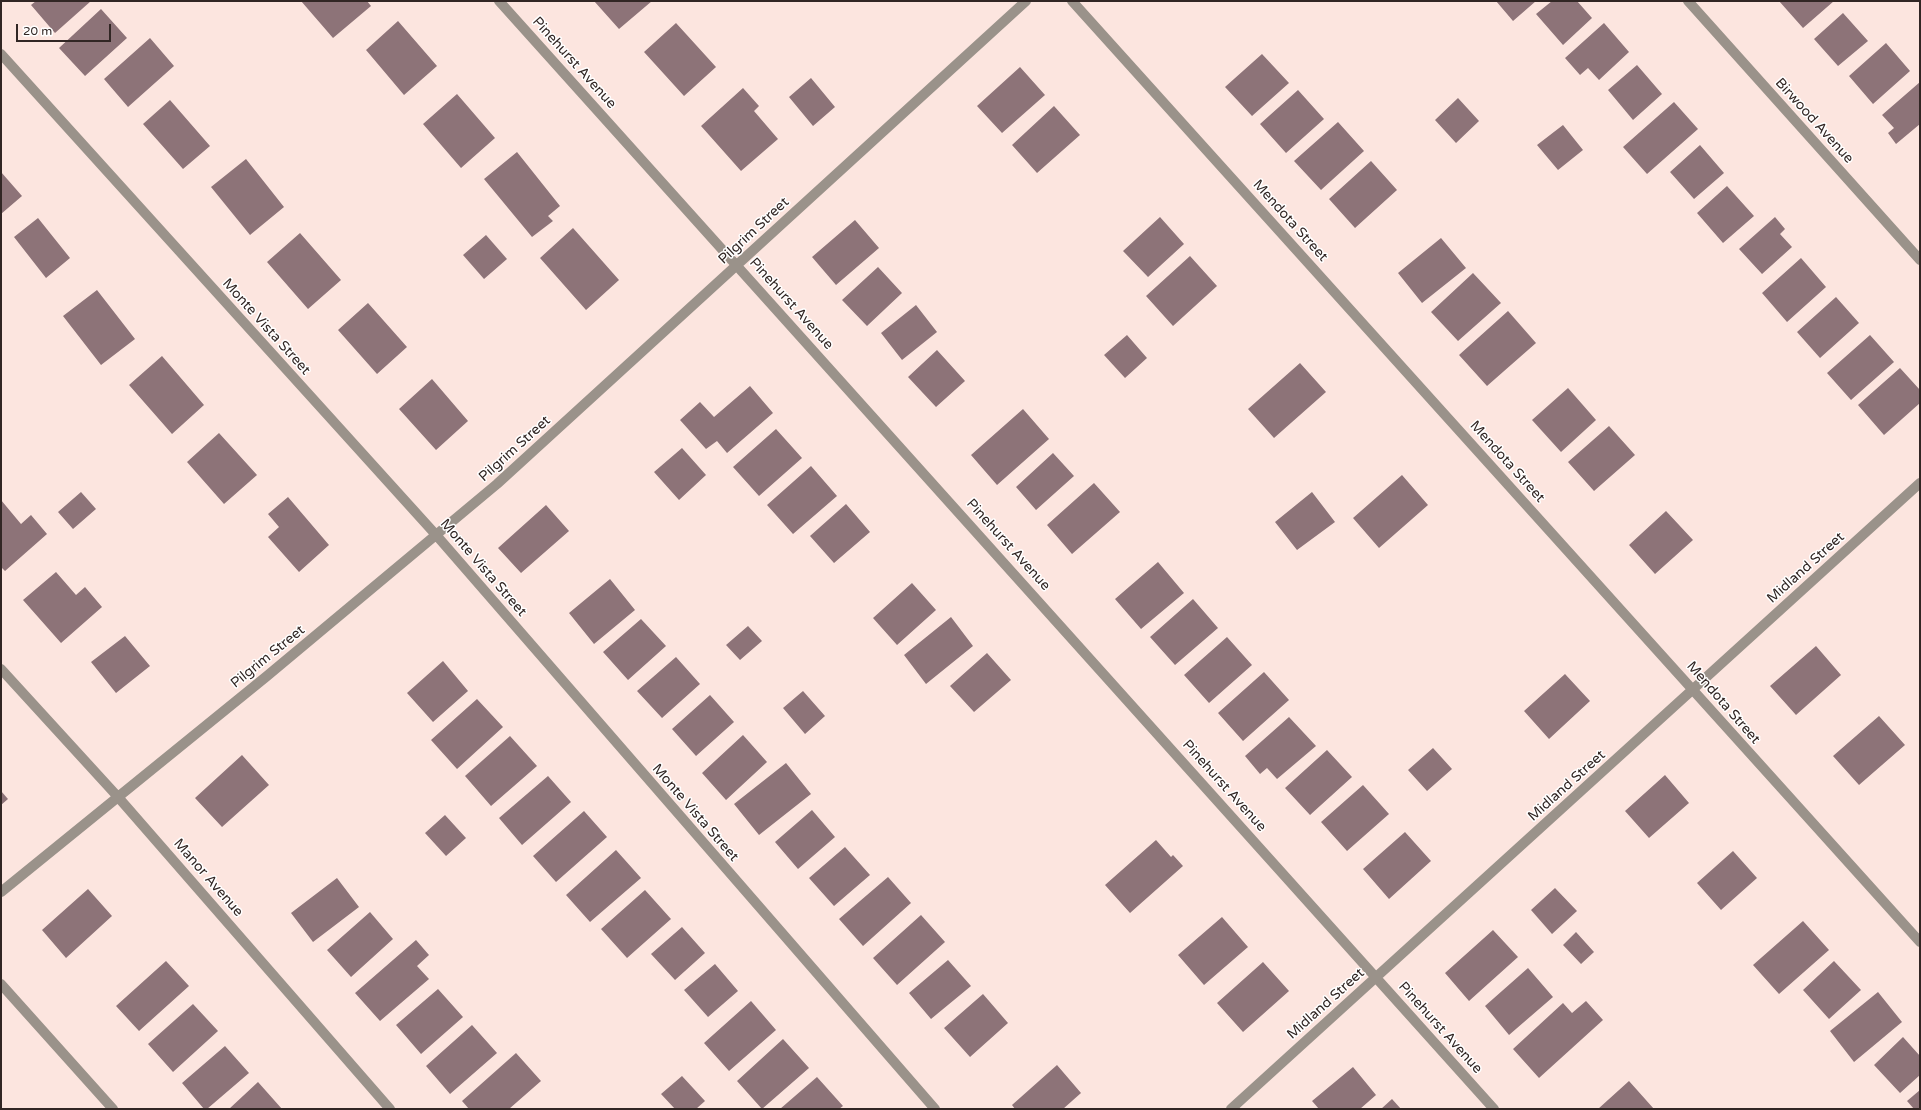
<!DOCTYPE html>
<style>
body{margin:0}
#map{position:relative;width:1921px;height:1110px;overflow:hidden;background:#fce5df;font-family:"Varela Round",sans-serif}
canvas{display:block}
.frame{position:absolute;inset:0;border:2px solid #312624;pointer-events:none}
.scale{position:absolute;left:16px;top:24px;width:95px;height:18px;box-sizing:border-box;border:2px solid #312624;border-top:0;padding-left:5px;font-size:12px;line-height:14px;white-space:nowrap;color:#312624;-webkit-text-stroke:3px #fff;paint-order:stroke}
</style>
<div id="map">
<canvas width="1921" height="1110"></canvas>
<div class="frame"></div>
<div class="scale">20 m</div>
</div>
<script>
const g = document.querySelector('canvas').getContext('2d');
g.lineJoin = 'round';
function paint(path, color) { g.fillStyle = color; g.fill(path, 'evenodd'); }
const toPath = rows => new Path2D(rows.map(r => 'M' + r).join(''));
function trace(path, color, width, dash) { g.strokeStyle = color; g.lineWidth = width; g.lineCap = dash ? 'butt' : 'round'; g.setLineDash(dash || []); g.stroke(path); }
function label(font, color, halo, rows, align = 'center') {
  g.font = font + ' "Varela Round",sans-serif'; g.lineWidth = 3; g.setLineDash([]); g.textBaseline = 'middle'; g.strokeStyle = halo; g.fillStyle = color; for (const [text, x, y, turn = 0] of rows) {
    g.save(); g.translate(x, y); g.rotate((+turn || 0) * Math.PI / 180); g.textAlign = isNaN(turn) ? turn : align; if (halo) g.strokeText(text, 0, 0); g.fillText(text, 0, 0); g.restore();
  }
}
const building = toPath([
 [36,1,91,1,55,33,31,5],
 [301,1,367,1,371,6,333,38],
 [594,1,652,1,619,29],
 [1496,1,1536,1,1513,21],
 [1552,1,1577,1,1592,18,1563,45,1536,14],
 [1779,1,1834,1,1803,28],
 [101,9,127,38,85,76,59,48],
 [1843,13,1868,41,1838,66,1814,39],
 [398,21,437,66,404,95,366,50],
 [676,23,716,67,684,96,644,52],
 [1604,23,1629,52,1599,80,1588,68,1580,75,1565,58],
 [150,38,174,66,128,107,104,79],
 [1886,43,1910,71,1873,104,1849,76],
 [1262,54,1289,83,1252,116,1225,87],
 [1637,65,1662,94,1633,120,1608,90],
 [1020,67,1045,95,1002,133,977,106],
 [811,78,835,107,813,126,789,97],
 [1920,82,1920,124,1896,144,1888,133,1894,128,1882,115],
 [743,88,759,106,754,111,778,139,741,171,701,126],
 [1298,90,1324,119,1286,153,1260,124],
 [457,94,495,138,461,168,423,124],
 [1458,98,1479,121,1456,143,1435,120],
 [170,100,210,146,183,169,143,124],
 [1674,102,1698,129,1647,174,1623,147],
 [1054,106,1080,135,1037,173,1012,145],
 [1338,122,1364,151,1321,190,1294,161],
 [1563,125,1583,150,1558,170,1537,145],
 [1700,145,1724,173,1694,199,1670,172],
 [517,152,560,206,548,216,553,221,532,237,484,179],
 [246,159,284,207,250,235,211,187],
 [1371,161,1397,190,1355,228,1329,199],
 [1,172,22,196,1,214],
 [1727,186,1754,216,1723,243,1697,213],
 [1160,217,1184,244,1148,277,1123,251],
 [1775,217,1785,229,1780,234,1792,247,1762,274,1739,249],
 [38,218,70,258,46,278,14,237],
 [855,220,879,248,836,285,812,257],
 [573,228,619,280,586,310,540,258],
 [300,233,341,280,308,309,267,262],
 [486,235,507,259,484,279,463,255],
 [1441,238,1466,268,1422,303,1398,273],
 [1190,256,1217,286,1173,326,1146,296],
 [1801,258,1826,287,1787,322,1762,293],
 [878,267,902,293,867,326,842,300],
 [1473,273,1501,303,1458,341,1431,312],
 [97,290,135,339,101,365,63,316],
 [1836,297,1859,323,1820,358,1797,332],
 [368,303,407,347,377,374,338,330],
 [916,305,937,332,902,360,881,333],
 [1508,311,1536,343,1487,386,1459,355],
 [1127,335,1147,358,1125,378,1104,355],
 [1870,335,1894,362,1851,400,1827,373],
 [937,350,965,381,936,407,908,377],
 [162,356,204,405,172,434,129,385],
 [1300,363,1326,392,1274,438,1248,409],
 [1900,368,1920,390,1920,403,1884,435,1858,405],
 [432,379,468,421,436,450,399,409],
 [750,386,773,413,727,453,717,441,706,449,680,420,700,402,714,417],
 [1568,388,1596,420,1561,452,1532,420],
 [1023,409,1049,439,997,485,971,455],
 [1609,426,1635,455,1594,491,1568,462],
 [776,429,802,458,759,496,733,467],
 [219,433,257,475,224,504,187,462],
 [682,448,706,475,679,500,654,472],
 [1053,453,1074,476,1036,510,1016,487],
 [811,466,837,496,793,534,767,505],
 [1402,475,1428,505,1379,548,1353,518],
 [1094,483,1120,512,1072,554,1047,525],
 [81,492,96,509,73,529,58,512],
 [1312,492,1335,522,1297,550,1275,522],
 [288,497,329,545,299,572,268,537,279,527,268,514],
 [1,500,21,524,31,515,47,534,5,571,1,567],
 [846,504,870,532,834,563,810,536],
 [546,505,569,531,521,573,498,548],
 [1666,511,1693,540,1655,574,1629,545],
 [1158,562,1184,593,1141,629,1115,599],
 [56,572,76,595,85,587,102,607,61,643,23,600],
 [610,579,635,610,594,644,569,613],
 [912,583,936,610,897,645,873,618],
 [1193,599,1218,628,1175,665,1150,637],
 [951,617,973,646,926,684,904,655],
 [641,619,666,646,628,680,603,652],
 [748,626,762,641,740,660,726,645],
 [125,636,150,666,116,693,91,662],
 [1227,637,1252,665,1209,703,1184,675],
 [1816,646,1841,675,1796,715,1770,686],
 [987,653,1011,680,974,712,950,686],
 [676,657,700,684,662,718,637,691],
 [443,661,468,691,433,722,407,693],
 [1264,672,1289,700,1243,741,1218,713],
 [1565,674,1590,701,1549,739,1524,711],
 [803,691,825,716,805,734,783,708],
 [710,695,734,722,696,756,672,729],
 [477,699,503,727,457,769,431,740],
 [1879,716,1905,745,1859,785,1833,756],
 [1289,717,1316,746,1277,779,1267,768,1260,774,1245,756],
 [743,735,767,762,726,800,702,773],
 [510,736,537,766,491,806,465,776],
 [1433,748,1452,769,1427,791,1408,770],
 [1327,750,1352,777,1310,815,1285,788],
 [242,755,269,785,222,827,195,798],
 [786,763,811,794,759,835,734,804],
 [1665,775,1689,803,1649,838,1625,811],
 [548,776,571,802,522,845,499,818],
 [1363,785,1389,814,1347,851,1321,822],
 [1,791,8,799,1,805],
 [812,810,835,837,798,869,775,842],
 [584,811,607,837,556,882,533,856],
 [445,815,466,838,446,856,425,833],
 [1405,832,1431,861,1389,899,1363,869],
 [1156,840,1171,857,1173,855,1183,866,1130,913,1105,885],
 [845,847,870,875,834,906,809,878],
 [616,850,641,878,590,922,566,895],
 [1733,851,1757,878,1721,910,1697,883],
 [888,877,911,903,863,946,839,919],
 [337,878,359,907,313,942,291,913],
 [1555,888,1577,911,1552,934,1531,910],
 [88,889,112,916,66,958,42,930],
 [645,890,671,919,627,958,601,929],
 [370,912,393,939,351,977,327,950],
 [921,915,945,942,897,985,873,958],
 [1222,917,1248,947,1204,985,1178,955],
 [1803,921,1829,950,1779,994,1753,965],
 [682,927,705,953,675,980,651,954],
 [1493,930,1518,957,1469,1001,1445,973],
 [1576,932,1594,952,1581,964,1563,945],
 [416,940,429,955,417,966,429,979,380,1021,355,993],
 [948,960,971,986,931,1019,909,993],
 [166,961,189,986,139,1031,116,1006],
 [1834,961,1861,990,1829,1019,1803,990],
 [1263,962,1289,991,1243,1032,1217,1003],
 [715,964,738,991,708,1017,684,990],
 [1528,968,1553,997,1509,1035,1485,1006],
 [438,989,463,1017,421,1054,396,1025],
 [1878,992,1902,1022,1854,1062,1830,1031],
 [983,994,1008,1023,970,1057,944,1028],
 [751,1001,776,1030,729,1071,704,1043],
 [1586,1001,1603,1020,1539,1078,1513,1049,1563,1003,1572,1013],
 [193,1004,218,1031,173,1072,148,1044],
 [472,1025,497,1053,450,1094,426,1066],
 [1903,1037,1920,1056,1920,1075,1900,1093,1874,1065],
 [783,1039,809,1068,762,1109,737,1081],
 [225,1046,249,1073,207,1109,204,1109,182,1083],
 [516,1053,541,1081,509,1109,469,1109,462,1101],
 [1057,1065,1081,1093,1063,1109,1015,1109,1012,1105],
 [1353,1067,1376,1095,1360,1109,1319,1109,1312,1101],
 [682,1076,705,1101,696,1109,675,1109,661,1094],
 [817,1077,843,1106,839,1109,780,1109],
 [1629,1081,1654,1109,1598,1109],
 [258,1082,282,1109,229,1109],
 [1920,1090,1920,1109,1914,1109,1907,1101],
 [1392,1099,1401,1109,1381,1109]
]);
const minor = toPath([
 [499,1,1494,1109],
 [1072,1,1920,942],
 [1688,1,1920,260],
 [1,54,437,536,935,1109],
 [1,669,118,797,390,1109],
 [1,892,267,676,497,484,1026,1],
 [1,984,113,1109],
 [1231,1109,1920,483]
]);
const streetNames = [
 ["Pinehurst Avenue",574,63,48],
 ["Birwood Avenue",1814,121,48],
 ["Mendota Street",1290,221,48],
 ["Pilgrim Street",754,231,-43],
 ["Pinehurst Avenue",791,304,48],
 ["Monte Vista Street",266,327,48],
 ["Pilgrim Street",515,449,-42],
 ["Mendota Street",1507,462,48],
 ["Pinehurst Avenue",1008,545,48],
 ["Monte Vista Street",483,568,49],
 ["Midland Street",1806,568,-42],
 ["Pilgrim Street",268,657,-39],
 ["Mendota Street",1723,703,49],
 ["Pinehurst Avenue",1224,786,48],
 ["Midland Street",1567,786,-42],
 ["Monte Vista Street",695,813,49],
 ["Manor Avenue",208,878,49],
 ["Midland Street",1326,1004,-42],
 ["Pinehurst Avenue",1440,1028,48]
];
paint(building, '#8d7378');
trace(minor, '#9a928a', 10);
label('14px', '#312624', '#fff', streetNames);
</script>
